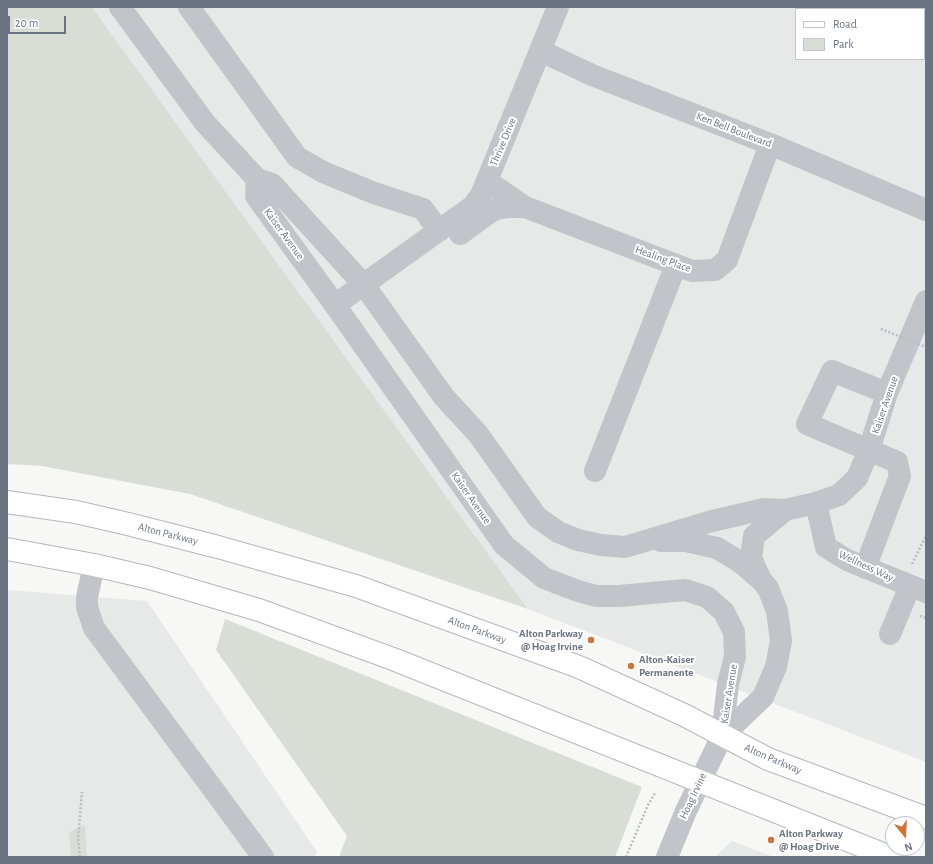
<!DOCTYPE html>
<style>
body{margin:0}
#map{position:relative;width:933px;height:864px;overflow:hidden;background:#f7f7f5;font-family:"Alegreya Sans",sans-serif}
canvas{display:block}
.frame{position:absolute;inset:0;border:8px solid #6a7382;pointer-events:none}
.legend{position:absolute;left:795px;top:8px;width:130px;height:52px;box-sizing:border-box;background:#fff;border:1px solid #c3c7cd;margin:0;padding:5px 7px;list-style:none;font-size:12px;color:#6a7382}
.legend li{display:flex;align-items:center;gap:8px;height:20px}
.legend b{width:20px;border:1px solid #c3c7cd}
.north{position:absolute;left:885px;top:816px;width:40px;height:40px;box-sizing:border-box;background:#fff;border:1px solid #c3c7cd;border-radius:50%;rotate:162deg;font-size:11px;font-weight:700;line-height:16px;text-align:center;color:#6a7382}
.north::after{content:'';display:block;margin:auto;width:14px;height:18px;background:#cf753c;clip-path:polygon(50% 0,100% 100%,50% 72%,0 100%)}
.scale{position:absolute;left:8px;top:16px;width:58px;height:18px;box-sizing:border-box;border:2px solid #6a7382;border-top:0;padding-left:5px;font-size:12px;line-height:14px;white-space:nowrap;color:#6a7382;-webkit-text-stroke:3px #fff;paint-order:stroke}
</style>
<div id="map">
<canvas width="933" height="864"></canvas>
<div class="frame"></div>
<ul class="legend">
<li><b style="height:5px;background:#fff"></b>Road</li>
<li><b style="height:11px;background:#d8ddd6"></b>Park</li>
</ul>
<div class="north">N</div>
<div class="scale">20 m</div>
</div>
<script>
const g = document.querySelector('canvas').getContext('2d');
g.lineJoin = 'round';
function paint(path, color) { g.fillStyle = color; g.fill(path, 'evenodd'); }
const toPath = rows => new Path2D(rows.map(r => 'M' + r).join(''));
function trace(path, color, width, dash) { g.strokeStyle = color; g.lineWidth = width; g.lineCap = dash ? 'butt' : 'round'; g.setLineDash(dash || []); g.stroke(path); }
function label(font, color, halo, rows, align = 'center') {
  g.font = font + ' "Alegreya Sans",sans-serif'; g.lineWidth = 4; g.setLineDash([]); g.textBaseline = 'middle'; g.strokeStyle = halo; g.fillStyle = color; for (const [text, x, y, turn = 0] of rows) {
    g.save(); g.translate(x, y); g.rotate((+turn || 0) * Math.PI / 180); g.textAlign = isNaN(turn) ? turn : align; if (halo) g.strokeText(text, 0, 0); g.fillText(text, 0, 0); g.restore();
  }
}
const built = toPath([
 [92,7,926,7,926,762,528,609],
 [796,9,924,9,924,59,796,59],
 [7,590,147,601,317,852,315,857,7,857],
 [732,841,774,857,715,857]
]);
const green = toPath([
 [7,7,92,7,528,609,190,494,42,466,7,464],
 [225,619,642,787,615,857,339,857,347,836,216,650],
 [85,825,87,857,71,857,69,832]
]);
const path = toPath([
 [912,564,926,536],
 [920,616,926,618],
 [80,857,78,839,82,792],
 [626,857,648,805,655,793]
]);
const minor = toPath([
 [120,7,205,123,257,179,256,196,335,305,504,545,544,578,578,591,596,596,619,596,685,590,707,597,724,612,734,632,735,657,728,684,722,736],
 [189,7,297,157,323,172,374,193,423,209,439,231],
 [541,51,592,75,770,144,926,210],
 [257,179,272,184,364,285,444,397,478,434,537,517,558,532,578,540,601,545,625,547,712,521,764,509,785,510,816,503,839,495,857,478,869,450,887,393,926,301],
 [487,181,525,207,692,271,715,270,727,260,770,144],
 [460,234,493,210,507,207,525,207],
 [335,305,473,206,481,195,558,7],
 [595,471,676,265],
 [816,503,826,547,847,560,926,592],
 [661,541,686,541,717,548,740,562,761,580,768,588,777,611,781,641,776,667,763,697,722,736,686,811,667,857],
 [94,565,87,597,87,607,94,628,263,857],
 [865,568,900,476,897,462,807,424,832,371,887,393],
 [761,580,751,558,754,536,785,510],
 [890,634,910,586]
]);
const major = toPath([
 [7,502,76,512,128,524,218,547,356,586,579,667,684,715,768,759,926,818],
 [7,549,94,565,150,578,259,610,393,659,890,857]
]);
const pathBridge = toPath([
 [881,329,926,347]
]);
const markers = [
 [591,640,4,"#cf753c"],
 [631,666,4,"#cf753c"],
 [771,840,4,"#cf753c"]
];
const streetNames = [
 ["Ken Bell Boulevard",734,130,21],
 ["Thrive Drive",503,142,-67],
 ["Kaiser Avenue",284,234,54],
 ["Healing Place",663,259,20],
 ["Kaiser Avenue",885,405,-71],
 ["Kaiser Avenue",471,498,55],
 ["Alton Parkway",168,534,14],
 ["Wellness Way",866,566,25],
 ["Alton Parkway",477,630,20],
 ["Kaiser Avenue",729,694,-81],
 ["Alton Parkway",773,759,23],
 ["Hoag Irvine",693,796,-65]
];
const poiNames = [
 ["Alton Parkway",583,634,"right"],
 ["@ Hoag Irvine",583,647,"right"],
 ["Alton-Kaiser",639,660],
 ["Permanente",639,673],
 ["Alton Parkway",779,834],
 ["@ Hoag Drive",779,847]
];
paint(built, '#e7e8e8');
paint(green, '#d8ddd6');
trace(major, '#b5b7bc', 24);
trace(path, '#bbbdc0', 2.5, [2, 2]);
trace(minor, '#c1c4c8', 22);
trace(major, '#fff', 22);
trace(pathBridge, '#bbbdc0', 2.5, [2, 2]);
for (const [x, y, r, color] of markers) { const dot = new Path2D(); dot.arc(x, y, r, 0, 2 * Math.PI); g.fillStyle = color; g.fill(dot); trace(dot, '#fff', 1.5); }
label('11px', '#6a7382', '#fff', streetNames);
label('bold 11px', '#6a7382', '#fff', poiNames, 'left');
</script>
